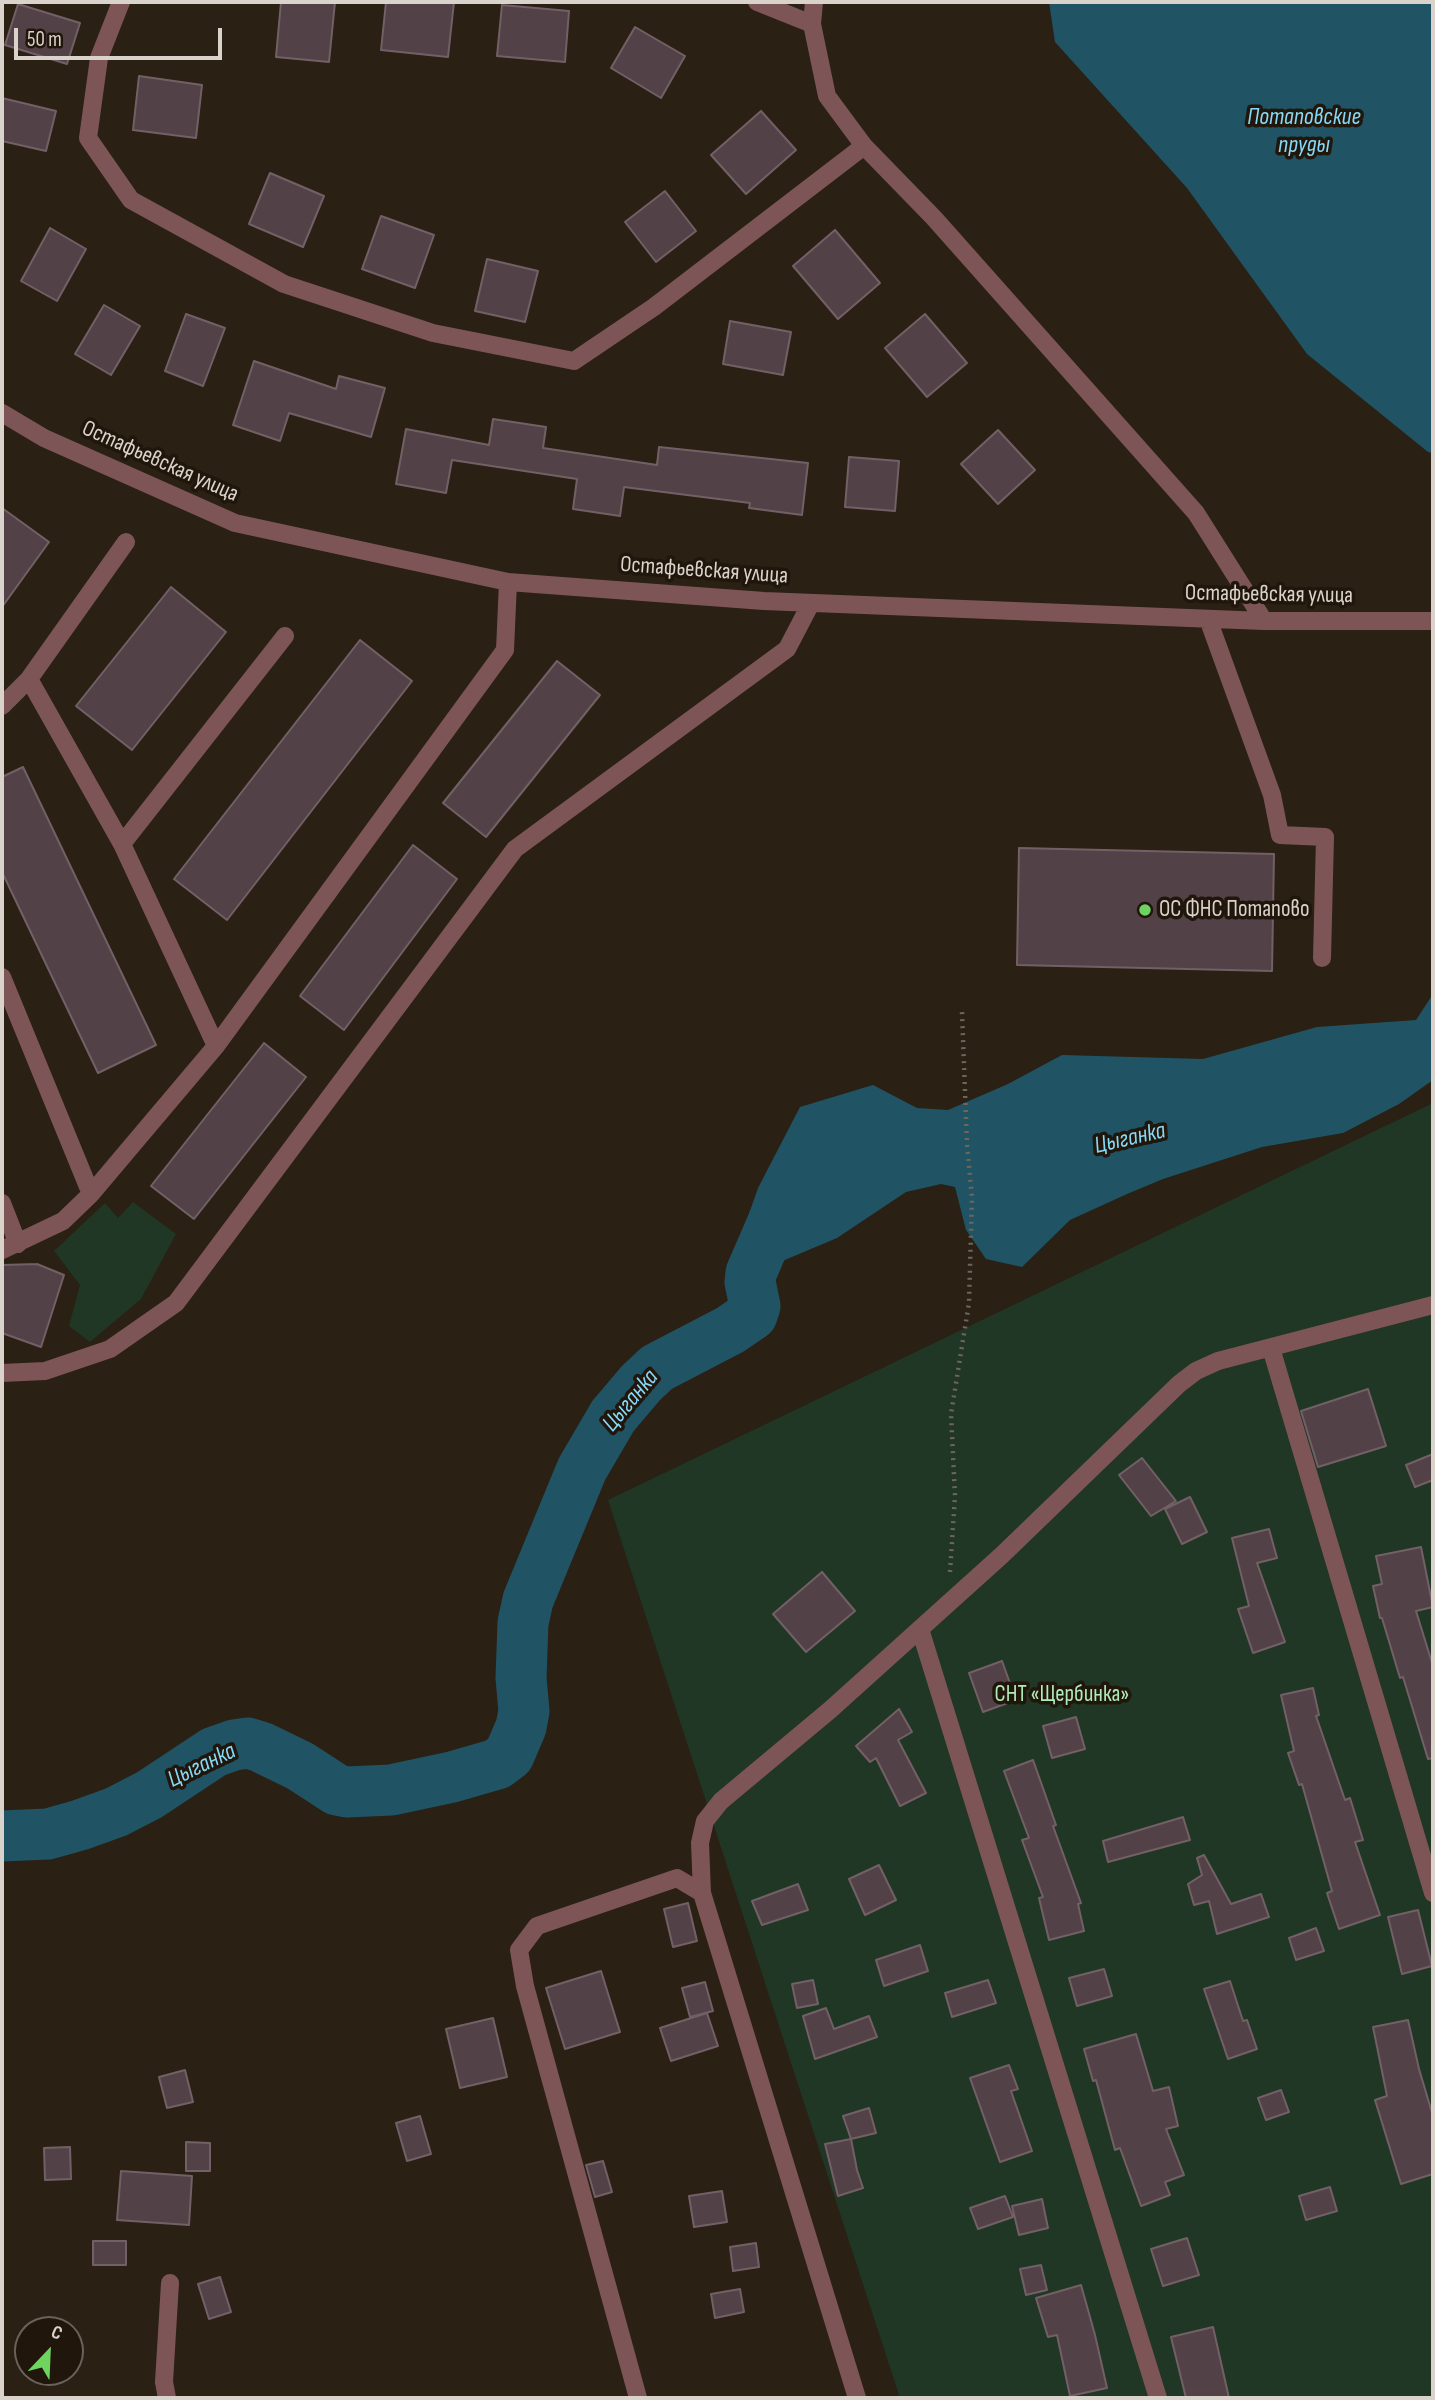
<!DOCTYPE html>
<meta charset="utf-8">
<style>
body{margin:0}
#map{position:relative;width:1435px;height:2400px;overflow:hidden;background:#2a2014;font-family:"Sofia Sans Condensed",sans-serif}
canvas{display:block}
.frame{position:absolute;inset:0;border:4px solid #dad3cc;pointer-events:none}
.north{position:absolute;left:14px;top:2316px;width:70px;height:70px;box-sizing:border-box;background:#20160b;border:2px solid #6a6258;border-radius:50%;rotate:23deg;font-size:19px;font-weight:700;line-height:28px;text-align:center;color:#dad3cc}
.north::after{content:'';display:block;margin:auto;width:24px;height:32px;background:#6fd35f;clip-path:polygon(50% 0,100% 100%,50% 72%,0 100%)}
.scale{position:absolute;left:14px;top:28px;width:208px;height:32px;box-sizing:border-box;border:4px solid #dad3cc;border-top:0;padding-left:9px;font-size:21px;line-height:24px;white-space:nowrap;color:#dad3cc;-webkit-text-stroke:5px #20160b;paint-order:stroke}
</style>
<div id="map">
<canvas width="1435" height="2400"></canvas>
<div class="frame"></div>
<div class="north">С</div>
<div class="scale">50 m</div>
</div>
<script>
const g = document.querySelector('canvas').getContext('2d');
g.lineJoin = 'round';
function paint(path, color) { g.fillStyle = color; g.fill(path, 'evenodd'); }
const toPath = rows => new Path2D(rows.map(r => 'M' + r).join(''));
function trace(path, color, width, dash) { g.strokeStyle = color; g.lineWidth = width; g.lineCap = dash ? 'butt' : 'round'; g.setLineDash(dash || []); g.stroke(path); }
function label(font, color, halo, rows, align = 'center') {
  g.font = font + ' "Sofia Sans Condensed",sans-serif'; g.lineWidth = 7; g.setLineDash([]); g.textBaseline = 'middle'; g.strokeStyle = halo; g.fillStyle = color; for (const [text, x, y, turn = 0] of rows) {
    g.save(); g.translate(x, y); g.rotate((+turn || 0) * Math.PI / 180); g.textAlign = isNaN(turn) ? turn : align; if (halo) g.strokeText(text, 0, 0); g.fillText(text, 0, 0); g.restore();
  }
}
const green = toPath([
 [1433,1103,1433,2398,900,2398,608,1500],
 [133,1202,176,1234,141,1299,90,1342,69,1326,80,1285,54,1251,105,1203,118,1218]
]);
const water = toPath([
 [1049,2,1433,2,1433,453,1428,452,1307,354,1187,188,1055,42],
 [1433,994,1433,1080,1399,1104,1343,1133,1262,1147,1163,1179,1127,1194,1070,1220,1022,1267,986,1259,966,1230,955,1187,941,1184,906,1192,837,1238,780,1262,759,1253,744,1228,758,1188,800,1107,873,1085,917,1108,948,1110,1008,1084,1062,1055,1203,1059,1317,1027,1416,1020]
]);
const river = toPath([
 [2,1836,48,1834,80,1825,116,1812,149,1795,214,1752,234,1745,248,1743,261,1747,300,1766,337,1790,347,1792,391,1790,452,1777,497,1764,509,1755,521,1727,524,1711,521,1678,523,1623,528,1600,582,1469,613,1416,641,1383,657,1368,730,1330,752,1315,755,1306,750,1282,751,1273,787,1190]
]);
const building = toPath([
 [281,2,335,2,329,62,276,57,281,2],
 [386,2,454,2,448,57,381,50,386,2],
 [18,4,80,23,67,64,5,45,18,4],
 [502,5,569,11,565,62,497,56,502,5],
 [635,27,685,56,661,98,611,68,635,27],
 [139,76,202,85,196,138,133,130,139,76],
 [2,98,56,111,46,151,2,141,2,98],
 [761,111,796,150,746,194,711,155,761,111],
 [270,173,324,196,303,247,249,224,270,173],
 [665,191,696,231,656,262,625,222,665,191],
 [381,216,434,235,415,288,362,269,381,216],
 [50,228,86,249,57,301,21,281,50,228],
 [835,230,880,283,838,319,793,266,835,230],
 [487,259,538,271,525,322,475,311,487,259],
 [104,305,140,326,111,375,75,354,104,305],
 [186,314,225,328,203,386,165,371,186,314],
 [925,314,967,363,927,397,885,348,925,314],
 [730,321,791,332,783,375,723,364,730,321],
 [254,361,336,389,339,376,385,388,371,437,289,413,280,441,233,425,254,361],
 [493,419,546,427,543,448,657,465,659,447,808,463,802,515,749,508,750,503,624,487,620,516,573,509,577,479,452,460,446,493,396,484,406,429,489,445,493,419],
 [998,430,1035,470,998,504,961,464,998,430],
 [849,457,899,461,895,511,845,507,849,457],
 [2,508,49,542,2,607,2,508],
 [171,587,226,632,132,750,76,706,171,587],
 [360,640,412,681,227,920,174,879,360,640],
 [557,661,600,695,486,837,443,803,557,661],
 [23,767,156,1045,98,1073,2,872,2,777,23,767],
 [413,845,457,879,344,1030,300,996,413,845],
 [1019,848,1274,854,1272,971,1017,965,1019,848],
 [264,1043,306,1077,194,1219,151,1186,264,1043],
 [37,1264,64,1275,41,1347,2,1333,2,1265,37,1264],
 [1368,1389,1386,1446,1318,1467,1301,1411,1368,1389],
 [1433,1454,1433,1480,1415,1487,1406,1465,1433,1454],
 [1142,1458,1176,1501,1151,1516,1119,1475,1142,1458],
 [1190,1497,1207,1532,1182,1544,1165,1509,1190,1497],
 [1269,1529,1277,1558,1257,1563,1285,1642,1253,1653,1238,1609,1249,1606,1232,1538,1269,1529],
 [1421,1547,1433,1607,1416,1611,1433,1666,1433,1758,1428,1759,1403,1677,1400,1678,1382,1618,1380,1618,1373,1586,1382,1584,1376,1556,1421,1547],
 [822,1572,855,1611,806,1652,773,1614,822,1572],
 [1002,1661,1016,1700,983,1712,969,1673,1002,1661],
 [1313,1688,1319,1715,1316,1716,1345,1800,1350,1798,1363,1840,1355,1842,1380,1915,1339,1929,1327,1893,1332,1891,1302,1784,1299,1785,1288,1753,1294,1751,1281,1695,1313,1688],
 [899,1709,912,1732,898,1740,926,1793,900,1806,876,1758,870,1762,856,1746,899,1709],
 [1076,1717,1085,1749,1052,1758,1043,1726,1076,1717],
 [1033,1760,1056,1825,1053,1826,1081,1903,1078,1904,1084,1931,1049,1940,1039,1898,1043,1897,1022,1840,1029,1838,1004,1771,1033,1760],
 [1183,1817,1190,1840,1108,1862,1103,1841,1183,1817],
 [1204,1855,1231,1904,1261,1894,1269,1917,1217,1934,1209,1901,1194,1905,1188,1884,1202,1875,1197,1858,1204,1855],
 [879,1865,896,1900,865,1915,849,1879,879,1865],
 [798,1884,808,1910,762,1925,752,1901,798,1884],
 [688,1903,697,1941,673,1947,664,1909,688,1903],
 [1418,1910,1432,1966,1402,1974,1388,1917,1418,1910],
 [1316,1928,1324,1951,1296,1960,1289,1938,1316,1928],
 [920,1945,928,1971,884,1986,876,1960,920,1945],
 [1104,1969,1112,1996,1077,2006,1069,1978,1104,1969],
 [601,1971,620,2032,565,2049,546,1988,601,1971],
 [813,1980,818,2004,797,2008,792,1984,813,1980],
 [988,1980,996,2003,952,2017,945,1993,988,1980],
 [1230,1981,1243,2021,1247,2020,1257,2049,1228,2059,1204,1989,1230,1981],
 [705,1982,713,2011,690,2017,682,1988,705,1982],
 [826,2008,834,2029,869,2016,877,2037,815,2059,803,2016,826,2008],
 [707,2013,718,2046,671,2061,660,2028,707,2013],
 [493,2018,507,2077,460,2088,446,2029,493,2018],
 [1408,2020,1419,2069,1433,2116,1433,2174,1401,2184,1375,2100,1387,2096,1373,2027,1408,2020],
 [1136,2034,1153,2091,1169,2087,1178,2126,1166,2129,1184,2175,1165,2182,1170,2195,1141,2206,1120,2148,1115,2150,1096,2080,1093,2081,1084,2049,1136,2034],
 [1009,2065,1018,2089,1011,2091,1032,2151,1000,2162,970,2078,1009,2065],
 [185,2070,193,2102,167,2108,159,2077,185,2070],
 [1281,2090,1289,2112,1266,2120,1258,2098,1281,2090],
 [869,2108,876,2133,851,2139,843,2116,869,2108],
 [420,2116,431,2154,407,2161,396,2123,420,2116],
 [851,2139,857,2170,863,2188,838,2196,825,2144,851,2139],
 [186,2142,210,2143,210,2171,186,2171,186,2142],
 [70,2147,71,2179,45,2180,44,2148,70,2147],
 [603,2161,612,2192,595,2197,586,2165,603,2161],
 [121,2171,192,2176,189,2225,117,2220,121,2171],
 [1330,2187,1337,2211,1306,2220,1299,2196,1330,2187],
 [722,2191,727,2222,694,2227,689,2196,722,2191],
 [1005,2196,1013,2217,978,2229,970,2208,1005,2196],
 [1042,2199,1048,2228,1019,2235,1012,2206,1042,2199],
 [1187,2238,1199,2275,1163,2286,1151,2249,1187,2238],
 [93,2241,126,2241,126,2265,93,2265,93,2241],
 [756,2243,759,2267,733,2271,730,2247,756,2243],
 [1041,2265,1047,2290,1026,2295,1020,2269,1041,2265],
 [220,2277,231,2312,209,2319,198,2284,220,2277],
 [1081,2285,1095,2335,1107,2388,1070,2396,1057,2335,1048,2337,1036,2298,1081,2285],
 [740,2289,744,2312,715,2318,711,2294,740,2289],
 [1213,2327,1229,2398,1186,2398,1171,2337,1213,2327]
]);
const path = toPath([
 [950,1572,955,1496,951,1414,969,1303,972,1198,967,1144,962,1012]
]);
const minor = toPath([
 [121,2,99,58,88,138,131,200,284,284,433,333,574,361,654,307,864,146],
 [757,2,812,24],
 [814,2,812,24,827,96,864,146,934,218,1196,513,1264,621],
 [2,413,44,438,235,523,508,582,764,601,1264,621,1433,621],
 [1208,619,1272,795,1280,835,1325,837,1322,958],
 [29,679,126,542],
 [2,706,29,679,122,844,216,1046],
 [122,844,285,636],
 [2,977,91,1194],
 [2,1203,18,1244],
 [2,1250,63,1221,91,1194,216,1046,505,650,508,582],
 [1271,1348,1433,1893],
 [2,1373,45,1371,110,1349,176,1303,515,849,787,649,811,603],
 [920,1629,1158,2398],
 [702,1893,700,1843,705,1821,721,1801,830,1710,1002,1555,1179,1384,1196,1371,1218,1361,1433,1305],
 [167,2398,164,2382,170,2283],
 [638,2398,525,1986,519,1950,537,1926,677,1878,702,1893,857,2398]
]);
const markers = [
 [1145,910,7,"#6fd35f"]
];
const streetNames = [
 ["Остафьевская улица",160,462,24],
 ["Остафьевская улица",704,571,4],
 ["Остафьевская улица",1269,595,1]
];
const poiNames = [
 ["ОС ФНС Потапово",1159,910]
];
const parkNames = [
 ["СНТ «Щербинка»",1062,1695]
];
const waterNames = [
 ["Потаповские",1304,118],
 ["пруды",1304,146],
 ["Цыганка",1130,1139,-13],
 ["Цыганка",631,1401,-50],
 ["Цыганка",202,1766,-26]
];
paint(green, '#1f3724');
paint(water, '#205465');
trace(river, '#205465', 51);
paint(building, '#524146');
trace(building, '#736066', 2);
trace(path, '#6e655b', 4.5, [2, 5]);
trace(minor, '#7e5556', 18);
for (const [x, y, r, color] of markers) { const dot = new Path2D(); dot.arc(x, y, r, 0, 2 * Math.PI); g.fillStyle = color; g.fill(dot); trace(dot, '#20160b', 2.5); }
label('23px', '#dad3cc', '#20160b', streetNames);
label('23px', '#dad3cc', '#20160b', poiNames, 'left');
label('23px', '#afebb9', '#20160b', parkNames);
label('italic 24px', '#86daf8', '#20160b', waterNames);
</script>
